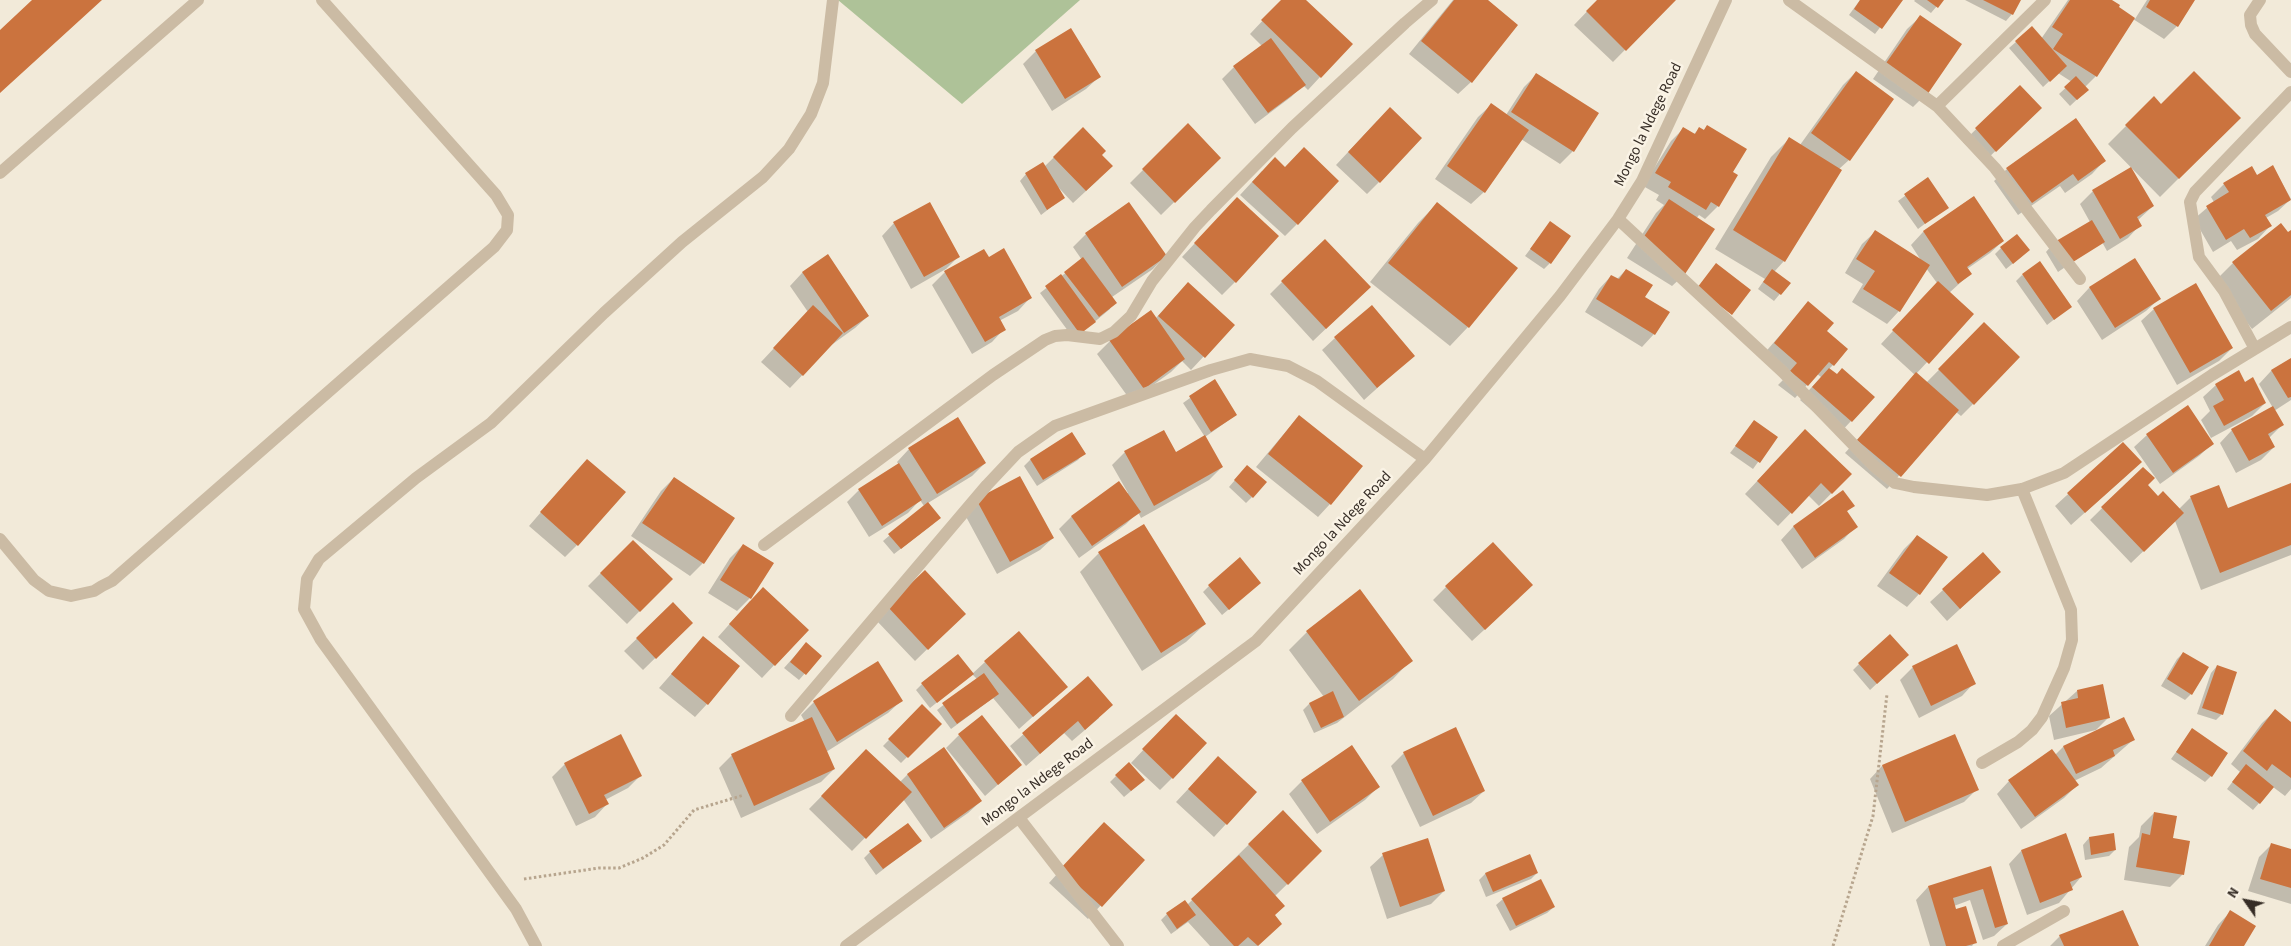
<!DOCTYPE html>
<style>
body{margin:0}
#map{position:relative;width:2291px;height:946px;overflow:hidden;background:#f2ead9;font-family:"Source Sans 3",sans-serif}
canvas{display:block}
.north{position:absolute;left:2221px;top:876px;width:50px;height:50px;-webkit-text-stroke:4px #faf3e5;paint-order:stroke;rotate:303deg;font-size:14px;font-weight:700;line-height:20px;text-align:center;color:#362d26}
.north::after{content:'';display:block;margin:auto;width:18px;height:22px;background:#362d26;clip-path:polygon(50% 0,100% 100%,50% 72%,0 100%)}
</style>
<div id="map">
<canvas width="2291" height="946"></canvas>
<div class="north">N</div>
</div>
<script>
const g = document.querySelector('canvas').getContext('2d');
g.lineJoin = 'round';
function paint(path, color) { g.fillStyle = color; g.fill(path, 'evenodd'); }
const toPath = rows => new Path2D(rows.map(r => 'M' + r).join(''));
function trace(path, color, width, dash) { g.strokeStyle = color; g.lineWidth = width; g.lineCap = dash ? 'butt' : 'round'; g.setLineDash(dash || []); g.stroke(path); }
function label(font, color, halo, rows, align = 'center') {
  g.font = font + ' "Source Sans 3",sans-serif'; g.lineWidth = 5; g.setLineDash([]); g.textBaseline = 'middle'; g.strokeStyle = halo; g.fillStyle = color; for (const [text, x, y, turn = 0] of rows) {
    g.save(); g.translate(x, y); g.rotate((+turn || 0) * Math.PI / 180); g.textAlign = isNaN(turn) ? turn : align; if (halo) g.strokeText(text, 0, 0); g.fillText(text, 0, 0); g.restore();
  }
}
const green = toPath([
 [838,0,1080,0,962,104]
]);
const shadow = toPath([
 [1282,0,1304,0,1320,77,1308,90,1303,85,1291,97,1255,124,1222,79,1234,67,1262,46,1250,34],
 [1453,0,1486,0,1471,82,1458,94,1409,54],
 [1598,0,1674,0,1613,62,1574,25],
 [1860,0,1901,0,1875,34,1849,15],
 [1915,0,1942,0,1931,13,1914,1],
 [1965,0,2019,0,2012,14,2006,21],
 [2068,0,2110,0,2117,7,2135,19,2147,0,2194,0,2177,26,2164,39,2133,19,2096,76,2085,87,2087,90,2070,106,2059,94,2072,82,2058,73,2043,87,2009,48,2032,28,2041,39],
 [1920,17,1926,94,1913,107,1873,79,1907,29],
 [1036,51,1099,77,1086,89,1052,111,1023,64],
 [1856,72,1849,160,1839,169,1784,261,1774,272,1789,283,1774,301,1758,289,1765,279,1715,249,1771,157,1789,139,1800,145,1843,85],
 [1537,74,1597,114,1573,151,1560,164,1521,139,1484,192,1471,204,1435,179,1478,117,1491,105,1506,115,1524,87],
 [2020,86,2040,108,1983,163,1963,142],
 [2154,98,2161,105,2239,118,2160,197,2108,144],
 [1377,121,1379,182,1367,194,1336,165],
 [1188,125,1219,158,1161,215,1130,183],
 [1707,126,1718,206,1705,219,1699,215,1696,219,1685,274,1672,286,1627,258,1656,213,1664,205,1656,200,1659,195,1643,186,1671,141,1684,128,1694,134,1699,129,1703,131],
 [1083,129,1101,155,1099,179,1073,203,1058,187,1063,198,1041,215,1020,181,1026,174,1044,167],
 [2104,161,2092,174,2065,193,2060,186,2018,215,1994,181,2007,169],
 [2252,167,2257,176,2273,167,2291,199,2278,211,2266,218,2270,226,2258,239,2237,250,2231,241,2213,252,2194,219,2214,202,2211,197,2224,184],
 [2131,169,2153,206,2137,221,2140,225,2128,238,2107,251,2102,242,2058,272,2046,252,2052,245,2090,222,2080,204,2093,191],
 [1262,171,1297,224,1285,236,1240,195],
 [1928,179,1947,207,1918,229,1898,201],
 [1973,197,2003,241,1990,253,1967,269,1970,274,1949,293,1972,314,1916,374,1926,383,1984,324,1973,404,1961,416,1956,412,1887,489,1845,453,1915,375,1881,344,1937,283,1926,268,1899,311,1887,324,1852,302,1863,284,1845,273,1862,244,1875,232,1922,262,1911,245,1923,232],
 [1237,198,1235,282,1222,295,1182,257],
 [1129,204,1165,256,1153,269,1112,297,1110,309,1074,339,1040,293,1082,260,1073,247,1086,234],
 [1437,204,1468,327,1450,346,1370,282,1418,223],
 [894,223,958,257,946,269,911,289,882,236],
 [1550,223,1550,263,1544,269,1525,256],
 [2291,231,2291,298,2252,329,2215,281,2233,263],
 [2001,248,2022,256,2006,269,1995,254],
 [827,256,868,316,855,328,830,346,790,388,761,362,808,312,790,286,802,273],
 [988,258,1030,298,1018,311,999,321,1004,329,992,342,972,354,932,285,945,272],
 [2135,259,2159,299,2146,311,2102,340,2077,301,2089,288],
 [1626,270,1643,297,1654,334,1642,347,1585,312,1599,289,1611,276,1617,279],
 [2022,275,2070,307,2047,325,2016,281],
 [1282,282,1356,300,1313,341,1270,294],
 [1176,296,1233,325,1191,370,1182,361,1171,372,1131,401,1097,354,1110,341,1155,319],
 [1808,303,1825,332,1833,365,1829,369,1851,421,1839,434,1800,400,1821,377,1817,374,1795,398,1778,385,1786,377,1762,356],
 [2154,309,2232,348,2219,361,2177,385,2141,321],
 [1335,338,1413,356,1364,400,1322,350],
 [2291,359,2291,400,2274,411,2282,425,2269,438,2274,447,2261,460,2236,473,2220,443,2232,430,2273,408,2259,384,2271,371],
 [1214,381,1236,415,1205,437,1222,467,1209,480,1141,518,1138,512,1126,524,1079,558,1059,529,1071,517,1119,483,1126,494,1128,493,1112,465,1125,452,1175,454,1205,437,1183,403],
 [2216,385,2265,403,2252,416,2211,438,2201,420,2210,411,2203,397],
 [1299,416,1330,504,1318,517,1256,467],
 [1754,422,1776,437,1753,469,1730,453],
 [1072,434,1084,453,1078,460,1037,486,1024,466,1030,460],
 [2147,435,2212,444,2199,456,2160,484,2134,447],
 [1792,444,1850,474,1819,506,1808,495,1778,526,1745,494],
 [2123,444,2127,475,2071,525,2055,506],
 [909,449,985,463,972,476,928,503,933,524,894,554,883,541,924,506,920,500,908,513,869,537,847,502,859,490,899,465,897,462],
 [2143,468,2146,485,2158,498,2179,509,2191,497,2227,509,2291,484,2291,555,2201,590,2175,521,2131,563,2090,520],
 [575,473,577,545,565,557,529,526],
 [1241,473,1252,497,1246,503,1229,487],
 [1019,477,1053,538,1040,550,997,574,964,513],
 [674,478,703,563,690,576,631,536,661,491],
 [1843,492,1853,505,1846,512,1856,526,1844,539,1802,569,1781,540,1793,527],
 [1143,526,1205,624,1186,642,1142,671,1080,572,1099,553],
 [1917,536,1919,594,1907,607,1877,586,1904,549],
 [633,541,671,579,627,624,588,586],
 [743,545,750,598,737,611,708,593,730,558],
 [1986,585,1947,621,1930,602,1943,590],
 [1209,586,1253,589,1222,615,1203,592],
 [1446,587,1519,598,1472,641,1433,600],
 [750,601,807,630,762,678,718,637],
 [673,604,691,623,643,670,624,651],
 [888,607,951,626,915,661,876,620],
 [1307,632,1411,660,1393,679,1337,723,1314,733,1303,710,1309,704,1324,697,1289,650],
 [703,638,707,704,695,717,659,688],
 [800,650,820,656,799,680,784,668],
 [2183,653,2191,694,2185,700,2161,686,2177,659],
 [1901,661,1870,690,1853,670,1859,664],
 [985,662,1066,687,1019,729,993,698,951,729,937,710,977,679,972,674],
 [878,663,901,701,888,713,826,752,834,769,821,782,741,818,719,768,732,755,805,722,801,715,814,702],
 [2217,666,2222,714,2216,720,2197,714,2211,673],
 [1913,667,1974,683,1962,696,1919,718,1900,680],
 [972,674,930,708,916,690,922,684],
 [1088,678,1099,718,1072,741,1064,733,1026,766,1010,746],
 [2077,691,2109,717,2096,730,2054,740,2049,716],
 [922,706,940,724,901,763,883,746],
 [2275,711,2291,723,2291,789,2285,796,2273,787,2253,810,2227,789,2240,772,2231,764,2262,723],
 [1163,729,1172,778,1160,790,1131,763],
 [2192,730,2211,776,2205,782,2171,759],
 [959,735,1020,765,985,796,946,748],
 [1955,736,1977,789,1964,802,1892,833,1870,779,1882,766],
 [2133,740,2101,768,2074,781,2077,785,2064,798,2021,829,1997,794,2009,781,2055,755,2063,747],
 [1351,747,1378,787,1365,800,1317,834,1289,794,1302,781],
 [1404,753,1484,791,1471,803,1420,827,1391,766],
 [854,763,900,782,908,774,981,801,968,813,931,839,903,799,852,851,809,809],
 [565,764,640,776,628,788,605,800,607,804,595,817,576,826,552,777],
 [1205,771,1226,824,1214,837,1176,802],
 [1116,776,1137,786,1124,797,1110,782],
 [1283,811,1321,851,1275,896,1274,916,1280,923,1257,946,1210,946,1188,922,1171,934,1161,920,1167,914,1187,905],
 [2154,813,2172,839,2182,875,2170,887,2124,880,2129,847,2139,837,2141,826],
 [2113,835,2115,850,2109,856,2085,860,2083,845,2089,838],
 [1091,836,1143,860,1088,919,1049,883],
 [920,841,876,875,864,858,870,852],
 [2271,845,2291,850,2291,904,2248,891,2259,857],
 [2021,851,2081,877,2059,903,2027,915,2009,864],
 [1383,855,1444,891,1431,904,1387,919,1370,867],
 [1529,856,1537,873,1531,879,1486,897,1479,880,1485,874],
 [1990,868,2007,924,1994,936,1983,940,1970,900,1954,906,1975,942,1972,946,1930,946,1916,900,1928,887],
 [1503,899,1554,907,1547,913,1510,931,1496,905],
 [2230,912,2242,946,2205,946,2218,925],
 [2060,936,2137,946,2050,946]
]);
const building = toPath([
 [32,0,102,0,0,93,0,30],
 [1281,0,1306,0,1353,44,1321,78,1261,20],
 [1454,0,1488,0,1518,25,1472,83,1421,41],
 [1597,0,1676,0,1626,51,1586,11],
 [1860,0,1903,0,1882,29,1854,9],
 [1927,0,1944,0,1938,8],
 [1983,0,2021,0,2013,15],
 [2070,0,2112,0,2120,5,2119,7,2135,18,2097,77,2053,49,2063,34,2052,27],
 [2150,0,2195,0,2178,27,2146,7],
 [1920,15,1962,44,1927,95,1884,66],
 [2032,26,2067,66,2050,82,2015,41],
 [1071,28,1101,77,1065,99,1035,50],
 [1271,38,1306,85,1268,113,1233,66],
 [1856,71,1894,99,1850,161,1811,133],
 [2194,71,2241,118,2179,179,2125,125,2154,96,2161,104],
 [1536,73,1599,113,1574,152,1511,112],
 [2076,76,2089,90,2077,100,2064,87],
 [2020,85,2042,108,1996,152,1975,128],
 [1491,103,1529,130,1485,193,1447,166],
 [1390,107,1422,138,1380,183,1348,152],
 [2076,118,2106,161,2078,181,2073,174,2032,203,2006,168],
 [1188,123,1221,158,1175,203,1142,169],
 [1707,125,1747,149,1733,172,1738,175,1719,207,1711,202,1706,210,1668,187,1671,182,1655,173,1683,127,1695,134,1699,127,1704,130],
 [1083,127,1106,151,1102,155,1113,166,1086,191,1053,157],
 [1789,137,1842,170,1785,262,1733,230],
 [1304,147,1339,181,1298,225,1252,182,1275,157,1285,167],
 [1043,162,1065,198,1047,210,1025,173],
 [2273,165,2291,200,2265,215,2272,226,2250,238,2244,229,2226,240,2206,206,2229,192,2223,183,2252,166,2257,175],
 [2131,167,2154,206,2137,217,2142,226,2120,239,2092,190],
 [1928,177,1949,208,1925,224,1904,194],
 [1974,196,2004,241,1967,267,1972,274,1958,284,1923,231],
 [1237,197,1279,236,1236,283,1194,243],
 [1669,199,1715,229,1685,274,1639,244],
 [930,202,960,257,924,277,893,222],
 [1129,202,1167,256,1122,287,1085,233],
 [1437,202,1518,268,1469,328,1388,263],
 [2092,220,2105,242,2065,267,2051,244],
 [1550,221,1571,236,1551,264,1530,249],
 [2281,223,2288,232,2291,230,2291,295,2271,311,2232,262],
 [1875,230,1930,265,1900,312,1863,289,1875,271,1856,259],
 [2017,234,2030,250,2013,264,2000,247],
 [1325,239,1371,287,1326,329,1281,281],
 [1004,248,1032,298,999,317,1006,330,985,342,944,271,984,249,989,257],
 [828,254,869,316,844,333,802,272],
 [1083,257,1117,303,1099,317,1064,272],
 [2135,258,2161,299,2115,328,2089,287],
 [2040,261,2072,307,2054,320,2022,274],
 [1716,263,1751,290,1732,315,1697,288],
 [1626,269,1653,285,1645,297,1670,312,1655,335,1596,299,1611,275,1619,279],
 [1772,269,1791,283,1781,295,1763,282],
 [1061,274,1096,322,1080,334,1045,286],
 [1938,281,1974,314,1929,364,1892,330],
 [1188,282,1235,325,1205,358,1158,316],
 [2196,283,2233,348,2190,373,2153,308],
 [1808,301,1834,323,1827,331,1848,349,1834,366,1829,362,1808,386,1790,371,1797,363,1774,343],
 [813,305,843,333,803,376,773,348],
 [1372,305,1415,356,1377,388,1334,337],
 [1151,310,1185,359,1144,389,1109,340],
 [1984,322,2020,357,1974,405,1938,369],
 [2291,358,2291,397,2288,398,2271,370],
 [1829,368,1837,374,1842,368,1875,397,1852,422,1812,387],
 [2239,370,2245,382,2253,377,2266,403,2224,426,2213,406,2224,400,2215,384],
 [1916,372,1959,410,1901,477,1857,440],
 [1215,379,1237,415,1211,432,1189,396],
 [2188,405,2214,444,2173,473,2146,434],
 [2273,406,2284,425,2268,434,2275,447,2249,461,2231,429],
 [1299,415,1363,466,1331,505,1268,454],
 [958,417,986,463,937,494,908,448],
 [1754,420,1778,437,1760,463,1735,446],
 [1805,429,1852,474,1832,494,1821,483,1792,514,1757,481],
 [1164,430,1176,452,1205,435,1223,467,1154,506,1124,451],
 [1072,432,1086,454,1043,480,1030,459],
 [2123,442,2142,462,2085,513,2067,493],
 [587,459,626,492,578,546,540,512],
 [899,463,922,500,882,526,858,489],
 [1247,465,1267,482,1253,498,1234,480],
 [2143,467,2155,478,2148,485,2158,496,2163,491,2184,513,2144,552,2101,507],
 [1020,476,1054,538,1010,562,976,499],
 [674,477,735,518,704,564,642,523],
 [1119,481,1141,512,1092,546,1071,516],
 [2291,483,2291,545,2220,573,2190,496,2219,485,2228,508],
 [1843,490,1855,506,1847,511,1858,527,1815,558,1793,526],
 [928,502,941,518,901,549,888,534],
 [1144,524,1206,624,1161,653,1098,552],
 [1917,535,1948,557,1920,595,1889,573],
 [633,540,673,579,640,612,600,573],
 [1493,542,1533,585,1485,630,1445,586],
 [743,544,774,563,751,599,720,580],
 [1983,552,2001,572,1960,609,1942,589],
 [1240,557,1261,583,1229,610,1208,585],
 [925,570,966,614,928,650,887,606],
 [763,587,809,630,775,666,729,624],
 [1360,589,1413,661,1359,701,1306,631],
 [673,602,693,623,656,659,636,638],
 [1019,631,1068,687,1033,717,984,661],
 [1890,634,1909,655,1877,684,1858,663],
 [703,636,740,666,708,705,671,674],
 [806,642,822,656,806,675,790,662],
 [1957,644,1976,684,1931,706,1912,666],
 [2183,652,2209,667,2192,695,2167,679],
 [958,654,974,674,937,703,921,683],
 [878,661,903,701,837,742,813,701],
 [2217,665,2237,672,2223,715,2202,708],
 [984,673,999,694,957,724,942,703],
 [1088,676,1113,705,1085,730,1078,721,1040,754,1022,733],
 [2103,684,2110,718,2066,728,2061,702,2078,698,2077,690],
 [1333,691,1344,717,1321,728,1309,703],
 [922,704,942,724,908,758,888,739],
 [2275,709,2291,722,2291,778,2272,764,2267,771,2243,751],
 [1176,714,1207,743,1173,779,1142,749],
 [982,715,1022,765,998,785,958,734],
 [812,717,835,769,754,806,731,754],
 [2124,717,2135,740,2113,750,2115,756,2076,774,2063,746],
 [1456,727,1485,791,1433,816,1403,752],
 [2192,728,2228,753,2212,777,2176,752],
 [621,734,642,776,604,795,609,804,589,814,564,763],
 [1955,734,1979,790,1905,822,1882,765],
 [1352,745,1380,787,1330,822,1301,780],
 [944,747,982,801,944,828,907,774],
 [866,749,912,792,866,839,821,796],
 [2052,749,2079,785,2035,817,2008,780],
 [1218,756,1257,792,1227,825,1188,789],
 [1129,762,1145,780,1131,791,1115,775],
 [2246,764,2274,787,2260,804,2232,782],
 [1283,810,1322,851,1288,885,1248,844],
 [2154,812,2177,816,2173,838,2190,841,2184,875,2136,867,2142,833,2150,835],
 [1104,822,1145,860,1102,907,1060,869],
 [908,823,922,841,883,869,869,851],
 [2066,833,2082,877,2070,882,2073,890,2040,903,2021,850],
 [2114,833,2116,850,2091,855,2089,837],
 [1428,838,1445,891,1400,907,1382,853],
 [2271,843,2291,849,2291,888,2260,879],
 [1530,854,1538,873,1493,892,1485,873],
 [1239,855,1285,906,1275,915,1282,924,1258,946,1248,937,1238,946,1234,946,1191,899],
 [1991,866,2008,924,1995,928,1983,889,1953,898,1956,909,1966,906,1977,943,1966,946,1946,946,1928,886],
 [1541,879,1555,907,1516,926,1502,898],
 [1185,900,1196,915,1177,929,1166,913],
 [2123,910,2139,946,2064,946,2059,935],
 [2230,910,2256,926,2244,946,2209,946]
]);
const path = toPath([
 [524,879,599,868,619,868,643,858,664,845,694,810,744,795],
 [1833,946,1873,816,1887,694]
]);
const minor = toPath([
 [1789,0,1937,106,1995,168,2080,279],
 [2260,0,2250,15,2251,25,2255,34,2291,72],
 [1937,106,2045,0],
 [0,173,198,0],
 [1618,219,1783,372,1874,466,1895,483,1914,487,1987,495,2022,489,2064,473,2212,375,2291,327],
 [2255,349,2224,291,2199,257,2190,202,2195,192,2291,92],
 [0,539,34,580,49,591,71,596,94,591,102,586,112,581,494,247,507,230,508,215,496,195,322,0],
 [764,545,993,375,1045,340,1055,336,1067,335,1100,339,1114,332,1131,316,1152,281,1195,227,1211,210,1292,128,1405,23,1432,0],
 [791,716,987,485,1018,452,1055,426,1211,370,1250,359,1288,366,1317,381,1425,459],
 [1982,763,2018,742,2032,730,2042,717,2064,668,2072,640,2071,610,2022,489],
 [1019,818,1118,946],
 [536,946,516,909,321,640,304,609,307,579,319,559,416,478,491,423,604,313,682,242,763,177,789,149,811,114,823,83,833,0],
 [846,946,1256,641,1425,459,1560,296,1618,219,1642,181,1726,0],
 [2003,946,2064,911]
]);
const streetNames = [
 ["Mongo la Ndege Road",1649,125,-64],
 ["Mongo la Ndege Road",1343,524,-47],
 ["Mongo la Ndege Road",1038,783,-37]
];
paint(green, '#aec298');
paint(shadow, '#0003');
paint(building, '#cb733e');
trace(path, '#b7a58e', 3, [2.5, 2.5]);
trace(minor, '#cbbba4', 12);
label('15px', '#362d26', '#faf3e5', streetNames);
</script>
